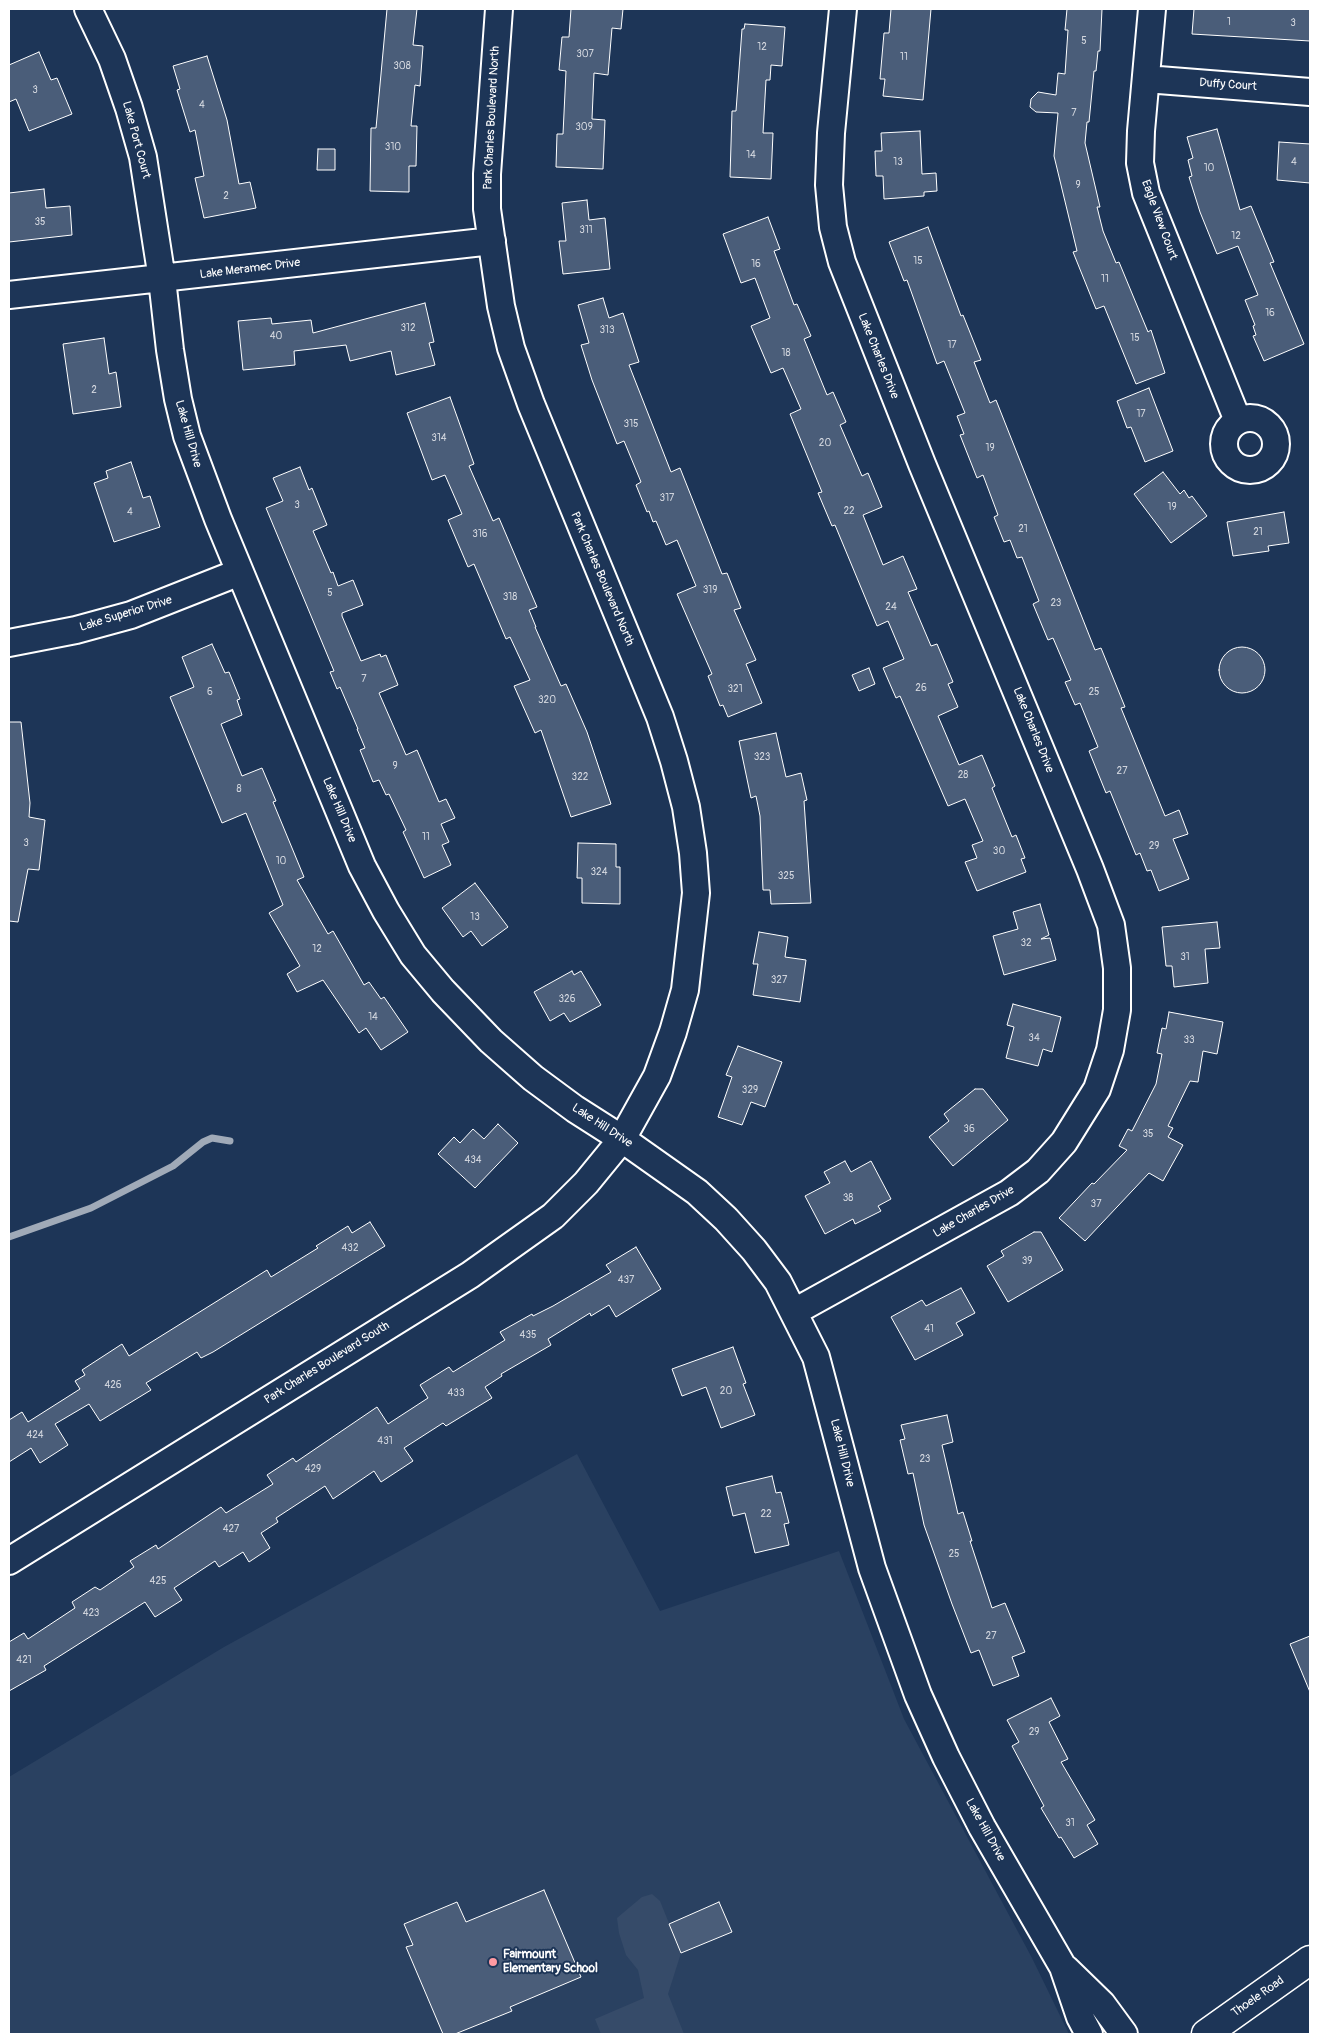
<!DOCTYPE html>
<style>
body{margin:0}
#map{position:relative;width:1319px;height:2043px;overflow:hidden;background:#1d3557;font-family:Pangolin,sans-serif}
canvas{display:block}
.frame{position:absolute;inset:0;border:10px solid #fff;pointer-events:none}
</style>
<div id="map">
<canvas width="1319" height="2043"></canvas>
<div class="frame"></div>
</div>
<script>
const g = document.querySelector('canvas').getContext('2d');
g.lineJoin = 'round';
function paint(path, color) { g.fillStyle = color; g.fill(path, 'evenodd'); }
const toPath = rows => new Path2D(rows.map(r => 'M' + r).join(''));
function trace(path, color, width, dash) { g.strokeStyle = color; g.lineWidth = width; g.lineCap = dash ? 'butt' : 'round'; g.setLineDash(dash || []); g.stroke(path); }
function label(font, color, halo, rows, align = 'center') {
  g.font = font + ' Pangolin,sans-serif'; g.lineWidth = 4; g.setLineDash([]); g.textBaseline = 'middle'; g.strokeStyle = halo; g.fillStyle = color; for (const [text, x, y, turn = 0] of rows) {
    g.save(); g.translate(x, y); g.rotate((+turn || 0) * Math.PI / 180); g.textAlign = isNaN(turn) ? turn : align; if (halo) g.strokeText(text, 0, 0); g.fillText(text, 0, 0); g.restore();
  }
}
const built = toPath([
 [577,1454,660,1611,839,1551,904,1719,1032,1958,1069,2034,9,2034,9,1777,224,1647]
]);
const green = toPath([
 [652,1894,660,1901,681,1953,668,1994,684,2034,601,2034,595,2019,644,1998,638,1970,626,1955,619,1933,617,1918,642,1897]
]);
const stream = toPath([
 [9,1237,91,1208,173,1166,203,1142,212,1138,230,1141]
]);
const building = toPath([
 [387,9,417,9,413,45,423,46,420,86,415,85,411,126,417,126,416,166,409,166,409,192,370,191,371,128,376,128,387,9],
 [571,9,623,9,621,29,612,28,608,75,594,73,592,119,605,120,603,169,556,167,557,134,563,134,566,71,559,70,562,37,569,37,571,9],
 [891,9,931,9,923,100,883,96,885,79,880,79,884,33,889,33,891,9],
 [1067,9,1102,9,1100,51,1098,51,1096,71,1094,71,1089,122,1087,122,1085,143,1100,207,1097,207,1103,231,1116,263,1119,262,1148,332,1151,330,1165,373,1136,384,1104,306,1096,309,1073,252,1077,251,1054,156,1058,113,1036,112,1030,107,1031,99,1038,92,1056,95,1058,73,1065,74,1068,30,1065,30,1067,9],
 [1194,9,1310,9,1310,41,1192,34,1194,9],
 [745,24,785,27,782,66,771,65,770,80,766,80,763,133,773,133,771,179,730,177,732,111,736,111,742,29,744,29,745,24],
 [39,52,51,80,57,78,72,114,29,131,16,99,9,102,9,65,39,52],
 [207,56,227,120,239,184,250,182,256,208,204,218,195,178,204,176,195,130,190,132,177,90,180,89,173,66,207,56],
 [1217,129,1240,210,1251,206,1274,262,1270,263,1304,344,1264,361,1253,336,1256,335,1253,326,1255,325,1245,300,1258,295,1238,246,1217,254,1200,212,1189,177,1192,176,1188,160,1193,158,1187,137,1217,129],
 [920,131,922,174,936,173,937,191,924,192,924,196,884,199,883,176,876,176,875,151,882,151,881,133,920,131],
 [1279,142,1310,144,1310,183,1277,180,1279,142],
 [318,149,335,149,335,170,317,170,318,149],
 [44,189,46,208,70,206,72,235,9,242,9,193,44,189],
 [587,200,589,220,605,218,610,269,563,274,559,241,566,241,562,203,587,200],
 [768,217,780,249,774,251,794,305,797,304,811,336,804,339,827,395,833,392,846,422,840,425,862,476,868,473,882,507,863,515,883,565,903,556,917,589,908,592,931,646,937,644,953,682,948,684,958,707,938,716,959,765,982,755,995,786,992,788,1012,837,1016,835,1025,858,1021,859,1026,872,977,891,965,862,977,858,972,845,983,841,965,799,948,806,900,696,896,698,883,668,904,659,888,621,877,626,835,525,832,526,818,493,822,492,790,414,801,409,783,368,771,373,751,326,770,318,755,278,741,283,723,234,768,217],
 [928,227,961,316,963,315,981,360,974,362,990,403,996,400,1095,650,1101,648,1125,707,1121,708,1165,816,1179,810,1188,834,1173,839,1189,879,1159,891,1151,870,1147,871,1140,853,1136,855,1110,791,1106,793,1089,751,1098,747,1080,703,1075,705,1065,682,1071,680,1053,638,1048,640,1033,604,1039,601,1022,557,1017,558,1010,540,1004,542,994,517,998,515,983,475,977,478,960,435,964,434,957,416,965,413,944,361,937,364,907,280,904,281,889,242,928,227],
 [603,298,609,318,623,313,639,362,629,365,671,472,680,468,722,574,727,573,741,608,734,610,756,660,746,664,762,703,728,717,723,705,720,706,708,676,712,674,677,594,696,586,677,540,666,545,656,521,653,522,649,511,647,512,636,485,641,482,624,441,617,444,592,380,581,345,589,343,578,305,603,298],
 [425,303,434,342,429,343,435,365,396,375,391,351,350,361,346,345,294,351,295,365,243,370,238,321,271,318,272,324,311,320,313,333,425,303],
 [104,338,109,374,116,372,121,407,73,414,63,344,104,338],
 [1149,388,1173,451,1145,462,1131,427,1127,428,1117,401,1149,388],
 [450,397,474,464,469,466,493,521,499,518,537,607,529,610,536,627,535,627,561,686,566,684,587,732,611,804,571,817,541,730,535,733,514,686,530,680,510,637,506,639,474,564,468,567,448,520,462,514,445,475,432,480,407,413,450,397],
 [131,462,143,498,150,496,160,527,114,542,94,483,108,478,106,471,131,462],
 [300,467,309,490,312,488,327,525,313,531,331,573,333,572,338,586,353,580,363,605,342,613,342,616,361,661,380,654,381,657,386,655,398,685,379,693,406,755,417,750,439,802,446,799,455,818,441,824,449,842,442,845,451,865,424,878,403,832,406,830,389,794,386,795,379,780,373,782,360,750,365,748,357,729,358,729,340,687,337,689,330,672,334,671,266,508,283,501,273,478,300,467],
 [1163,472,1180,494,1184,490,1189,498,1192,496,1207,516,1171,543,1134,494,1163,472],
 [1284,512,1289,543,1268,546,1269,551,1233,556,1227,522,1284,512],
 [212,644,225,673,229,672,240,699,237,700,242,715,221,724,242,776,262,768,276,801,273,802,304,877,297,880,328,934,333,931,364,985,369,982,381,999,384,997,408,1032,381,1050,366,1028,359,1033,323,980,297,992,287,974,300,966,269,913,283,905,246,813,222,823,170,697,194,687,182,657,212,644],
 '1219 670a23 23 0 1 1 46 0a23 23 0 1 1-46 0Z',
 [869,668,875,684,859,691,852,675,869,668],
 [9,722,21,722,30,803,29,817,45,820,39,870,28,869,18,922,9,921,9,722],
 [776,733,786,777,801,773,807,800,804,801,811,903,771,904,770,890,763,890,760,816,756,796,751,798,739,741,776,733],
 [578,843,616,844,616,867,620,867,620,904,582,903,582,878,577,878,578,843],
 [475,883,508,927,482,946,471,931,463,937,442,908,475,883],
 [1040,904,1049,935,1041,939,1050,938,1056,960,1004,975,993,936,1018,929,1013,912,1040,904],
 [1217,922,1220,948,1205,949,1208,983,1174,987,1172,966,1166,966,1162,927,1217,922],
 [759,932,788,937,785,957,806,960,800,1002,753,995,758,964,753,964,759,932],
 [572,971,574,975,581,971,601,1005,570,1022,564,1013,550,1021,534,992,572,971],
 [1013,1004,1061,1017,1052,1052,1043,1049,1038,1066,1006,1058,1014,1027,1007,1025,1013,1004],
 [1169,1012,1223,1022,1217,1054,1203,1051,1198,1082,1190,1081,1168,1126,1173,1128,1168,1137,1183,1145,1163,1181,1149,1173,1085,1241,1059,1218,1092,1183,1094,1184,1127,1150,1119,1146,1128,1129,1132,1131,1156,1084,1162,1054,1157,1053,1162,1028,1166,1029,1169,1012],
 [738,1046,782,1062,765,1107,751,1102,742,1125,718,1117,732,1077,726,1075,738,1046],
 [975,1089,983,1089,1008,1120,953,1166,929,1137,949,1121,944,1114,975,1089],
 [498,1124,518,1143,475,1188,438,1154,454,1137,460,1143,473,1129,484,1139,498,1124],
 [845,1161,851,1172,871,1161,891,1199,878,1206,881,1211,855,1224,853,1219,825,1234,805,1196,830,1183,824,1172,845,1161],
 [370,1222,385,1246,213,1352,201,1358,197,1352,146,1383,151,1390,100,1421,89,1404,55,1424,68,1445,40,1463,31,1448,9,1462,9,1420,22,1412,28,1422,80,1389,75,1381,85,1375,82,1370,122,1344,129,1356,267,1270,271,1277,318,1248,316,1246,348,1226,352,1233,370,1222],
 [1034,1232,1041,1232,1063,1270,1008,1302,987,1266,1004,1256,1001,1251,1034,1232],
 [636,1247,661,1289,616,1317,609,1305,591,1316,590,1313,548,1339,551,1345,501,1374,502,1376,485,1387,492,1398,446,1426,443,1423,404,1448,413,1461,381,1482,374,1471,333,1499,325,1486,276,1518,278,1522,261,1533,270,1548,249,1562,243,1552,219,1567,215,1561,174,1588,182,1600,155,1617,145,1602,44,1666,46,1670,9,1691,9,1642,24,1633,28,1639,75,1608,72,1602,95,1587,100,1590,134,1567,130,1561,156,1545,158,1549,221,1507,226,1513,273,1484,267,1475,293,1458,296,1462,377,1407,388,1424,428,1398,420,1385,449,1367,453,1372,505,1340,500,1332,532,1314,533,1316,553,1306,611,1272,606,1265,636,1247],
 [961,1288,975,1313,956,1323,963,1335,915,1360,891,1317,922,1300,926,1306,961,1288],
 [733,1347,746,1383,743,1384,755,1415,721,1428,706,1387,682,1396,672,1369,733,1347],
 [947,1415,953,1442,942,1445,958,1514,963,1512,972,1541,970,1541,992,1608,1005,1603,1025,1652,1012,1657,1019,1676,993,1686,979,1650,971,1653,952,1604,924,1525,913,1473,908,1474,900,1440,905,1439,901,1425,947,1415],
 [772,1476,776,1493,781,1492,789,1523,784,1524,789,1545,755,1553,745,1513,733,1516,726,1487,772,1476],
 [1310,1636,1310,1692,1290,1644,1310,1636],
 [1051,1698,1060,1716,1049,1722,1068,1759,1061,1762,1095,1820,1087,1825,1098,1844,1074,1858,1061,1837,1059,1838,1041,1808,1044,1806,1012,1746,1019,1742,1007,1720,1051,1698],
 [544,1890,581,1977,510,2007,512,2011,455,2034,443,2034,406,1947,413,1945,404,1924,457,1902,466,1922,544,1890],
 [719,1902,732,1932,681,1953,669,1924,719,1902]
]);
const minor = toPath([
 [88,9,112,59,129,108,143,157,162,279,170,350,178,399,187,436,218,519,362,866,386,911,413,955,443,991,491,1041,533,1078,575,1109,622,1139,697,1192,726,1219,754,1250,778,1282,816,1357,872,1568,918,1695,946,1757,982,1827,1063,1967,1080,2017,1089,2034],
 [1152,9,1141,131,1140,163,1146,193,1238,421],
 [1146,79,1310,92],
 [9,295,492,241],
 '1224 444a26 26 0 1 1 52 0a26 26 0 1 1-52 0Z',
 [9,643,76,630,131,615,240,572],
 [794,1312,1009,1193,1038,1171,1064,1142,1097,1089,1110,1050,1117,1010,1117,968,1111,925,1090,869,922,464,842,262,833,227,829,185,831,133,843,9],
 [9,1561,470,1275,553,1216,586,1183,622,1139,657,1076,673,1032,685,990,696,893,693,853,686,807,674,761,660,717,531,404,511,348,501,306,487,209,487,174,499,9],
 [1066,1969,1102,2004,1124,2034]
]);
const secondary = toPath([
 [1206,2034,1310,1960]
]);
const markers = [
 [493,1962,5,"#ff9aa2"]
];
const numberNames = [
 ["1",1229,22],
 ["3",1293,23],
 ["5",1084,41],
 ["12",762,47],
 ["307",585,54],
 ["11",904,57],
 ["308",402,66],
 ["3",35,90],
 ["4",202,105],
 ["7",1074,113],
 ["309",584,127],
 ["310",393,147],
 ["14",751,155],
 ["13",898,162],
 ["4",1294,162],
 ["10",1209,168],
 ["9",1078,185],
 ["2",226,196],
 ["35",40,222],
 ["311",586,230],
 ["12",1236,236],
 ["15",918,261],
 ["16",756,264],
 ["11",1105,279],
 ["16",1270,313],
 ["312",408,328],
 ["313",607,330],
 ["40",276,336],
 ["15",1135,338],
 ["17",952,345],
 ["18",786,353],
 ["2",94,390],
 ["17",1141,414],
 ["315",631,424],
 ["314",439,438],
 ["20",825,443],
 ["19",990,448],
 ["317",667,498],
 ["3",297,505],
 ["19",1172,507],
 ["22",849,511],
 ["4",130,512],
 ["21",1023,529],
 ["21",1258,532],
 ["316",480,534],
 ["319",710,590],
 ["5",330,593],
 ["318",510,597],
 ["23",1056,603],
 ["24",891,607],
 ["7",364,679],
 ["26",921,688],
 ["321",735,689],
 ["6",210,692],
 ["25",1094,692],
 ["320",547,700],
 ["323",762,757],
 ["9",395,766],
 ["27",1122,771],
 ["28",963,775],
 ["322",580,777],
 ["8",239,789],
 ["11",426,837],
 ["3",26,843],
 ["29",1154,846],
 ["30",999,851],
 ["10",281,861],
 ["324",599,872],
 ["325",786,876],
 ["13",475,917],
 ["32",1026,943],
 ["12",317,949],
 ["31",1185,957],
 ["327",779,980],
 ["326",567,999],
 ["14",373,1017],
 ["34",1034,1038],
 ["33",1189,1040],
 ["329",750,1090],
 ["36",969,1129],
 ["35",1148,1134],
 ["434",473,1160],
 ["38",848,1198],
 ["37",1096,1204],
 ["432",350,1248],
 ["39",1027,1261],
 ["437",626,1280],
 ["41",929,1329],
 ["435",528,1335],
 ["426",113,1385],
 ["20",726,1391],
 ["433",456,1393],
 ["424",35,1435],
 ["431",385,1441],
 ["23",925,1459],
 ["429",313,1469],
 ["22",766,1514],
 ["427",231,1529],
 ["25",954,1554],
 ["425",158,1581],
 ["423",91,1613],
 ["27",991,1636],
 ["421",24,1660],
 ["29",1034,1732],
 ["31",1070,1823]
];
const streetNames = [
 ["Duffy Court",1228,85,4],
 ["Park Charles Boulevard North",492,118,-87],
 ["Lake Port Court",136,140,75],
 ["Eagle View Court",1159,220,70],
 ["Lake Meramec Drive",250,269,-7],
 ["Lake Charles Drive",878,356,68],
 ["Lake Hill Drive",188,434,74],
 ["Park Charles Boulevard North",602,579,67],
 ["Lake Superior Drive",126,614,-17],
 ["Lake Charles Drive",1033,730,68],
 ["Lake Hill Drive",339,810,67],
 ["Lake Hill Drive",602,1126,33],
 ["Lake Charles Drive",974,1212,-30],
 ["Park Charles Boulevard South",327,1363,-32],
 ["Lake Hill Drive",842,1453,76],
 ["Lake Hill Drive",985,1830,61],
 ["Thoele Road",1258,1997,-35]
];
const poiNames = [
 ["Fairmount",503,1955],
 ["Elementary School",503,1969]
];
paint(built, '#2a4161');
paint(green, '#364b69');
trace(stream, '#a0aab8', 7);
paint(building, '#4a5d79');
trace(building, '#fff', 1);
trace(minor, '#fff', 30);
trace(secondary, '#fff', 31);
trace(minor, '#1d3557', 26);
trace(secondary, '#1d3557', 28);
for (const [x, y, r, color] of markers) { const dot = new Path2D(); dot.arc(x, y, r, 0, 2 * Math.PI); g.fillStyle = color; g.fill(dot); trace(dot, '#1d3557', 2); }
label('10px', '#d2d6de', null, numberNames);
label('12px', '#fff', '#1d3557', streetNames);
label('bold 12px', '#fff', '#1d3557', poiNames, 'left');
</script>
